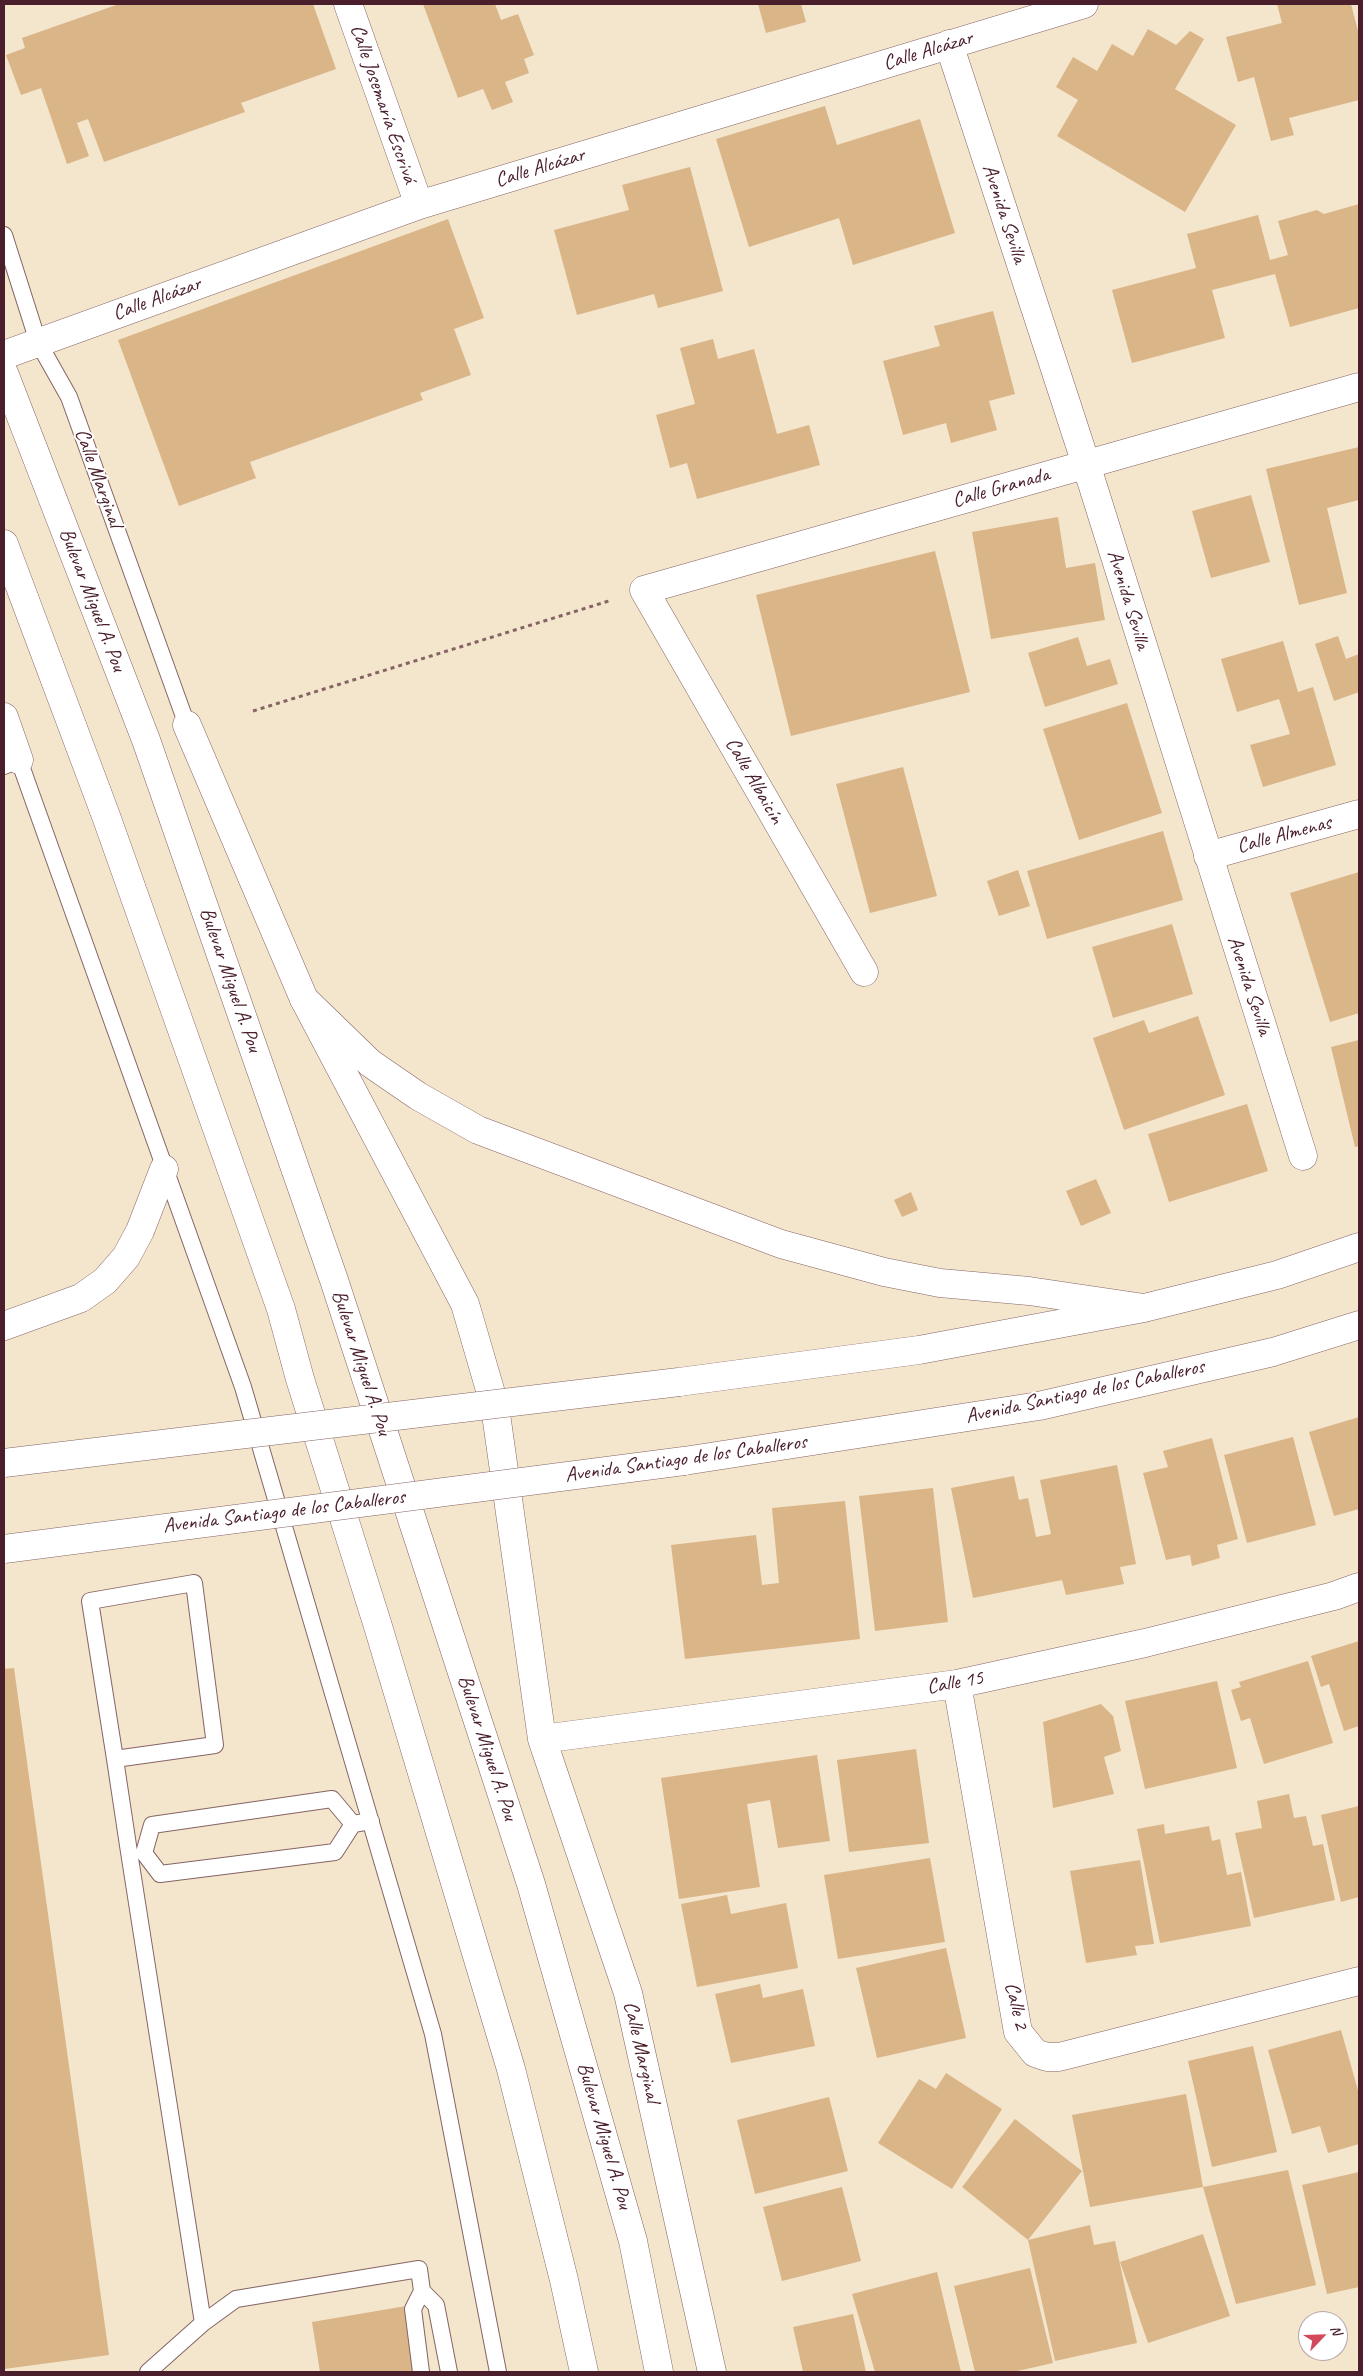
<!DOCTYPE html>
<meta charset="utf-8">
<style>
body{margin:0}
#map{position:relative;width:1363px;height:2376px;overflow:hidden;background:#f4e5cd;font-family:Caveat,sans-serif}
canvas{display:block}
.frame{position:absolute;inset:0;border:5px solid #4a1f2b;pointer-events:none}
.north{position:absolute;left:1298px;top:2311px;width:50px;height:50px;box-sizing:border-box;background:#fff;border:1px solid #b7a5aa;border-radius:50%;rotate:66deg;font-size:14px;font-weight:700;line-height:20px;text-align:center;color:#4a1f2b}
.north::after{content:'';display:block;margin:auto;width:18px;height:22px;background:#d1495b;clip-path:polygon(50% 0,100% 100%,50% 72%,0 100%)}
</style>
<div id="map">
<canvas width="1363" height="2376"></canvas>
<div class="frame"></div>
<div class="north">N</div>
</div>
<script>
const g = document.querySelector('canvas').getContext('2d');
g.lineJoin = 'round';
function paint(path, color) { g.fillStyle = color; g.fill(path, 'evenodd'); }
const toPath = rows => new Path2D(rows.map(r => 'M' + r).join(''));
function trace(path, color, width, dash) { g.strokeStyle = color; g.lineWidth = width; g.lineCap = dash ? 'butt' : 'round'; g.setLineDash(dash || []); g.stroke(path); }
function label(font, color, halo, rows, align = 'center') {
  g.font = font + ' Caveat,sans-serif'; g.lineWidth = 4; g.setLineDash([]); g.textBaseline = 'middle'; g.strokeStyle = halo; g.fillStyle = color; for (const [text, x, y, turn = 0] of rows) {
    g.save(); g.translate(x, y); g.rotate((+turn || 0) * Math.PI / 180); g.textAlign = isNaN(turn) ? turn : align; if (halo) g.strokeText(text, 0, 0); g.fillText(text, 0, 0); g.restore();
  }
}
const building = toPath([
 [119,4,313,4,336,69,241,103,245,112,104,162,88,119,77,123,89,156,67,164,41,88,21,95,6,55,25,48,22,38],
 [423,4,495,4,501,20,518,14,534,55,524,59,529,73,505,82,513,102,492,110,483,89,458,98],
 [758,4,801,4,806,22,766,33],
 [1277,4,1351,4,1359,35,1359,100,1289,118,1294,135,1271,141,1254,77,1238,82,1226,37,1282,23],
 [1148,29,1176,45,1190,31,1204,39,1175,89,1236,125,1185,212,1057,136,1078,100,1056,87,1073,57,1097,71,1112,44,1133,56],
 [825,106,837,145,920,119,955,233,853,265,839,218,749,247,716,139],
 [690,167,723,291,658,308,654,294,577,315,554,230,629,210,622,185],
 [1359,204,1359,308,1290,327,1275,274,1212,290,1225,338,1132,363,1112,290,1196,268,1187,234,1258,215,1270,260,1288,255,1278,221,1317,210,1324,214],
 [448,219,484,318,454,329,471,375,420,393,423,400,250,462,256,478,179,506,118,340],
 [993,311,1015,394,989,401,997,430,951,443,946,423,903,435,883,361,940,346,934,326],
 [713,339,718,359,754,349,777,434,809,425,820,465,697,499,687,463,670,468,656,415,695,404,680,348],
 [1359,447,1359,500,1327,508,1347,593,1299,605,1266,469],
 [1251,495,1270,562,1211,578,1192,511],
 [1058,517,1066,568,1095,563,1105,620,991,639,972,532],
 [935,551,970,692,791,736,756,595],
 [1338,636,1346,659,1359,654,1359,692,1334,701,1315,644],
 [1078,637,1087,666,1110,659,1118,684,1045,707,1028,653],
 [1283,641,1298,692,1313,687,1336,765,1263,787,1250,745,1290,734,1279,699,1237,712,1221,659],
 [1127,703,1162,813,1079,840,1043,729],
 [903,767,937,896,870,913,836,784],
 [1163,831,1183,900,1047,939,1027,871],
 [1018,870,1030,906,999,916,987,881],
 [1359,872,1359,1013,1330,1022,1290,893],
 [1172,924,1193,994,1113,1018,1092,947],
 [1198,1016,1225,1095,1124,1130,1093,1038,1144,1020,1149,1033],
 [1359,1040,1359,1146,1355,1147,1331,1047],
 [1247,1104,1268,1171,1169,1202,1148,1134],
 [1096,1179,1111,1213,1081,1226,1066,1191],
 [911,1192,918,1210,902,1217,894,1200],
 [1359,1417,1359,1509,1334,1516,1309,1432],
 [1293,1437,1316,1525,1247,1543,1224,1455],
 [1212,1438,1238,1539,1217,1545,1220,1558,1192,1566,1190,1555,1166,1560,1143,1473,1168,1467,1163,1451],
 [1117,1465,1136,1564,1120,1567,1124,1584,1066,1595,1062,1580,973,1598,951,1488,1014,1476,1019,1500,1028,1498,1036,1537,1051,1534,1040,1480],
 [933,1488,948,1622,875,1631,859,1496],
 [845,1501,860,1639,685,1659,671,1545,756,1535,762,1585,779,1583,772,1508],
 [1359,1641,1359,1726,1344,1731,1329,1684,1321,1687,1311,1656],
 [1308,1661,1333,1743,1264,1764,1250,1718,1241,1721,1231,1690,1241,1687,1239,1682],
 [14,1668,109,2355,4,2369,4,1669],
 [1217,1681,1237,1768,1145,1789,1125,1701],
 [1101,1704,1113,1716,1121,1751,1104,1757,1114,1794,1053,1808,1043,1722],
 [916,1749,929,1843,849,1852,837,1760],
 [817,1755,830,1841,778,1848,770,1800,747,1804,760,1887,679,1899,661,1778],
 [1289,1794,1294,1818,1306,1816,1313,1846,1323,1844,1335,1900,1254,1918,1235,1833,1262,1828,1257,1801],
 [1359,1806,1359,1897,1341,1902,1321,1815],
 [1164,1824,1165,1834,1209,1826,1212,1841,1220,1839,1227,1875,1241,1872,1251,1926,1160,1943,1137,1829],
 [930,1858,945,1942,838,1959,824,1875],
 [1140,1860,1154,1944,1135,1946,1137,1955,1086,1963,1070,1871],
 [727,1895,731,1914,786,1903,798,1968,697,1987,681,1904],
 [946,1948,966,2038,877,2058,856,1968],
 [760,1984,763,1998,803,1989,815,2046,731,2063,715,1994],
 [1341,2030,1359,2094,1359,2144,1328,2153,1320,2126,1292,2134,1268,2050],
 [1253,2046,1277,2152,1212,2167,1188,2061],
 [946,2073,1002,2109,952,2189,878,2143,919,2079,936,2089],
 [1186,2094,1203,2187,1090,2207,1072,2115],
 [829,2097,848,2171,755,2194,737,2120],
 [1015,2119,1082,2171,1028,2240,962,2187],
 [1288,2170,1316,2285,1236,2304,1203,2187],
 [1359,2172,1359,2287,1327,2294,1302,2185],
 [842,2187,861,2261,782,2281,763,2207],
 [1090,2225,1094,2245,1115,2241,1137,2343,1055,2361,1028,2240],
 [1203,2234,1230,2316,1148,2343,1120,2262],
 [1030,2268,1053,2363,1013,2372,975,2372,954,2286],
 [937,2272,961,2372,875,2372,852,2294],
 [406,2306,417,2372,320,2372,312,2322],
 [853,2314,866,2372,803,2372,793,2327]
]);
const path = toPath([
 [253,711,612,600]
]);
const lane = toPath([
 [4,235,38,342,69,397,187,725],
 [4,766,19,760,243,1387,433,2034,498,2372],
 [115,1759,215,1745,194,1583,90,1601,115,1759,129,1852,203,2323,148,2372],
 [144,1853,160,1874,335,1852,353,1824,371,1821],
 [144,1853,152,1825,332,1799,353,1824],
 [422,2291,436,2305,449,2372],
 [203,2323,236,2299,419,2269,422,2291,413,2309,421,2372]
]);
const street = toPath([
 [348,4,419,205],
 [949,44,1086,464,1303,1156],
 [4,355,419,205,1084,4],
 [4,717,19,760],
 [187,725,304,999,465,1304,495,1407,542,1739,628,1993,712,2372],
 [1208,856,1359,814],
 [864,972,644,590,1359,387],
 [957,1684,1018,2032,1035,2053,1047,2057,1059,2057,1359,1981],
 [542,1739,957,1684,1145,1643,1334,1596,1359,1587]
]);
const primary = toPath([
 [4,373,146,740,334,1280,531,1884,633,2241,659,2372],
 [4,544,106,816,281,1309,300,1379,377,1623,511,2069,564,2280,584,2372]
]);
const highway = toPath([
 [304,999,370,1063,418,1096,478,1130,781,1244,884,1272,940,1283,1029,1291,1144,1308],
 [4,1326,81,1298,105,1281,126,1257,140,1231,164,1169],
 [679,1382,919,1350,1144,1308,1277,1275,1359,1247],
 [684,1461,1039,1406,1273,1352,1359,1325]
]);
const highwayBridge = toPath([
 [4,1463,679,1382],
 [4,1549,684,1461]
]);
const streetNames = [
 ["Calle Alcázar",928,51,-17],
 ["Calle Josemaría Escrivá",383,104,71],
 ["Calle Alcázar",540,168,-17],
 ["Avenida Sevilla",1004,214,72],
 ["Calle Alcázar",157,299,-20],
 ["Calle Marginal",98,478,70],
 ["Calle Granada",1001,488,-16],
 ["Bulevar Miguel A. Pou",92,600,69],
 ["Avenida Sevilla",1128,600,73],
 ["Calle Albaicín",754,781,60],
 ["Calle Almenas",1284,835,-15],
 ["Bulevar Miguel A. Pou",230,980,71],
 ["Avenida Sevilla",1249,986,72],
 ["Bulevar Miguel A. Pou",361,1363,72],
 ["Avenida Santiago de los Caballeros",1085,1392,-12],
 ["Avenida Santiago de los Caballeros",686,1459,-8],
 ["Avenida Santiago de los Caballeros",284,1512,-7],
 ["Calle 15",955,1683,-10],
 ["Bulevar Miguel A. Pou",487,1748,72],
 ["Calle 2",1016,2006,77],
 ["Calle Marginal",641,2052,77],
 ["Bulevar Miguel A. Pou",604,2136,74]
];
paint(building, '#dab588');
trace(lane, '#866464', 18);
trace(street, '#866464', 29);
trace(primary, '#866464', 29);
trace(highway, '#866464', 29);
trace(path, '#866464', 3, [4, 4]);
trace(lane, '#fff', 16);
trace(street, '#fff', 28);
trace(primary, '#fff', 28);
trace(highway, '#fff', 28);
trace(highwayBridge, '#866464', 29, []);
trace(highwayBridge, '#fff', 28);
label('21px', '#4a1f2b', '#fff', streetNames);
</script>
